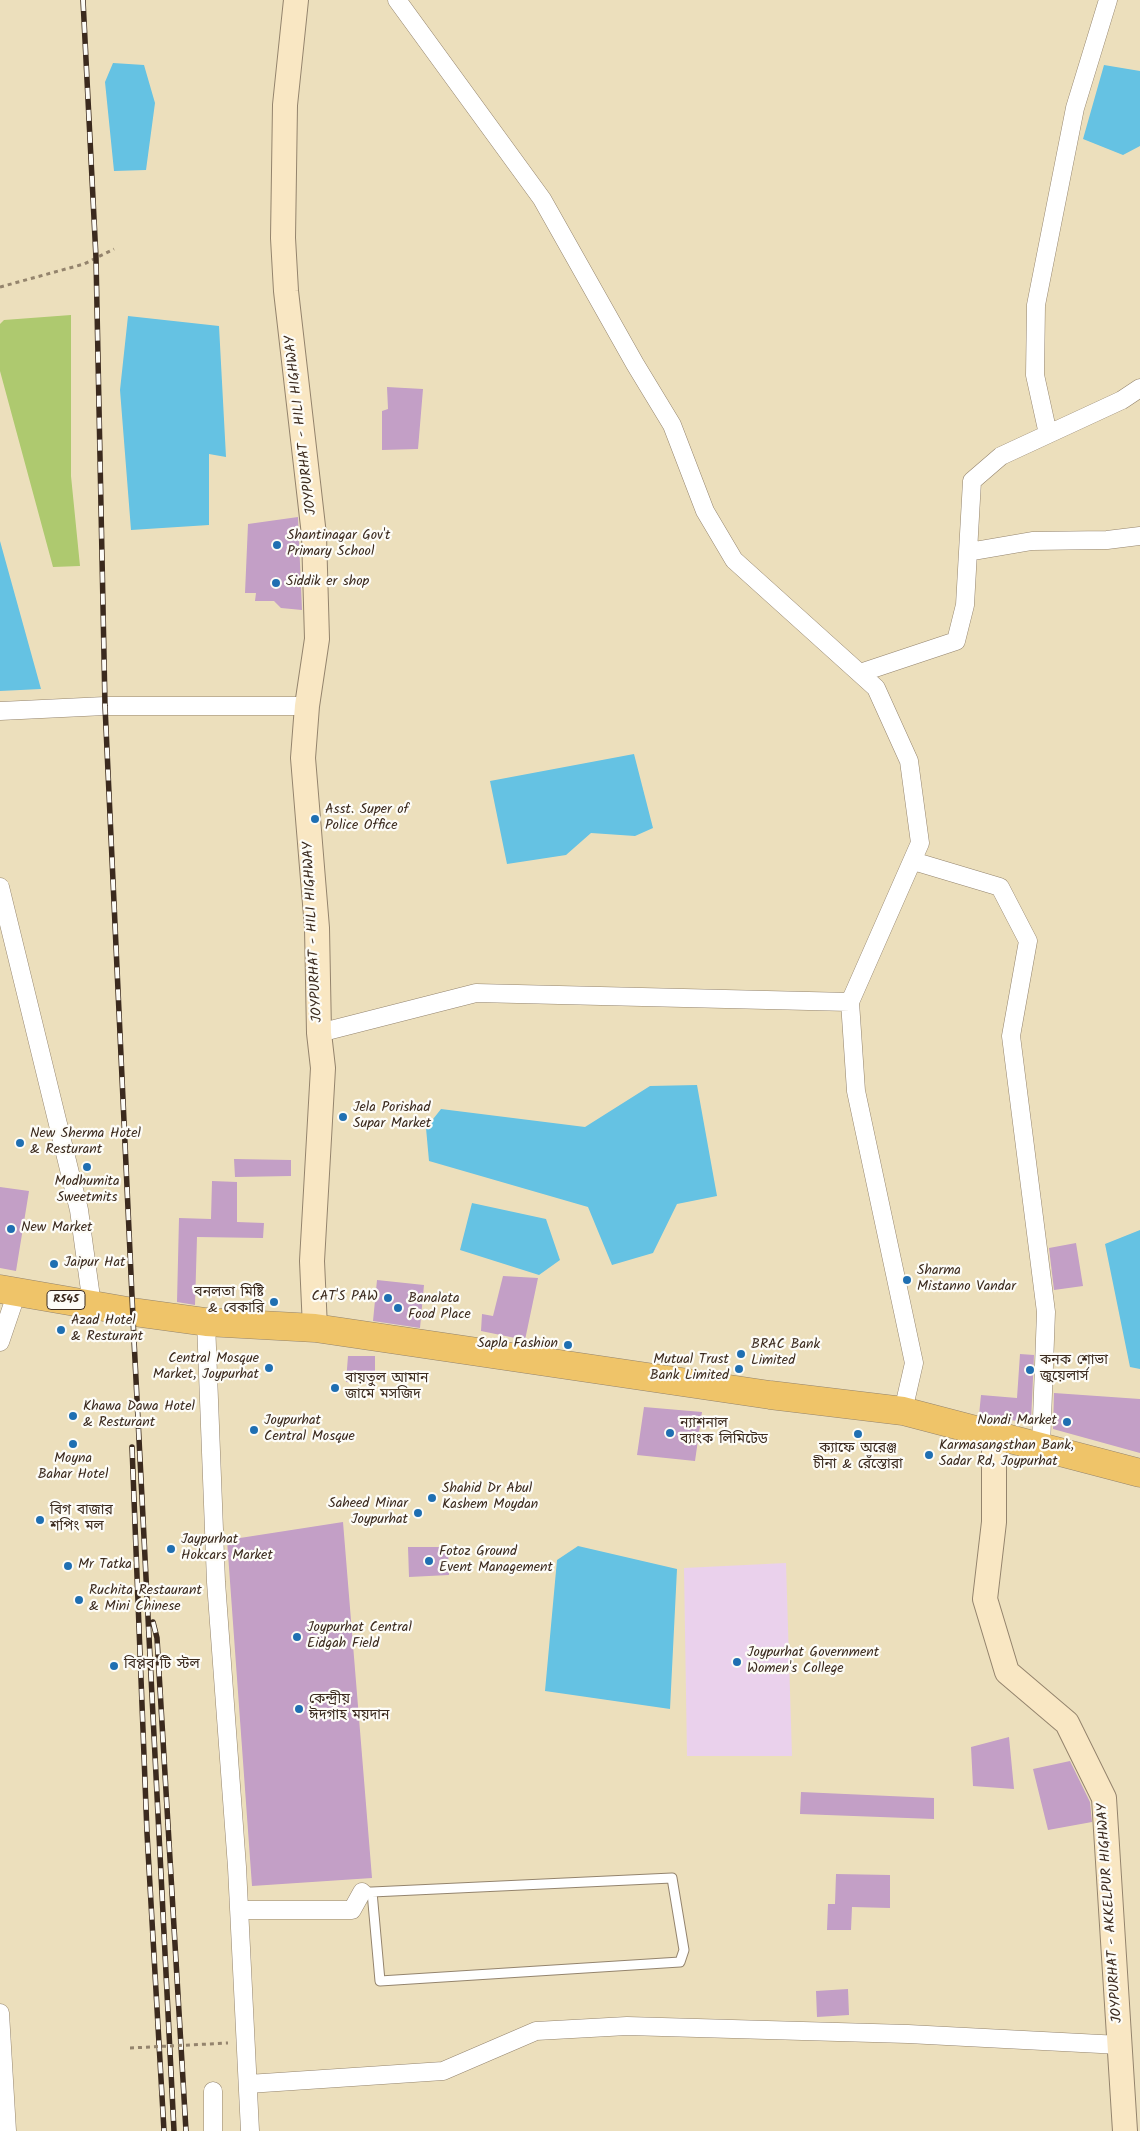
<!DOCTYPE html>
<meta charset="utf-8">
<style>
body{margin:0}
canvas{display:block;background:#ecdfbc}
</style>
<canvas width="1140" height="2131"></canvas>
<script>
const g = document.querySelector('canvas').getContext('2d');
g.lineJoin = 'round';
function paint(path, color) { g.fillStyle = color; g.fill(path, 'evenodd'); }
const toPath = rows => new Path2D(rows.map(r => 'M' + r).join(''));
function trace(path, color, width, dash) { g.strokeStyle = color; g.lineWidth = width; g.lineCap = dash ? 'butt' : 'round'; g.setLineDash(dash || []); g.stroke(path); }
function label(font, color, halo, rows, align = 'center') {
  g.font = font + ' Kalam,"Noto Sans Bengali",sans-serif'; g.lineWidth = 4.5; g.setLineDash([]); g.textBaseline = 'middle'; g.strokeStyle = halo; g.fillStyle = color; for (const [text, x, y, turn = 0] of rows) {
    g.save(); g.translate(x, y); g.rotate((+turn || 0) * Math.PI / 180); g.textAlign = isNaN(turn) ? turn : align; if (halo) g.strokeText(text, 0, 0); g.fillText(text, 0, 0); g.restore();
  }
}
const built = toPath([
 [786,1563,792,1756,687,1756,684,1568]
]);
const green = toPath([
 [71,315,71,476,80,566,53,567,0,371,0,324,4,320]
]);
const water = toPath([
 [113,63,144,65,155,103,146,170,114,171,105,82],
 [1104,65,1140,71,1140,146,1123,155,1083,139],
 [128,316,219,326,226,457,209,454,209,525,131,530,120,390],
 [0,541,41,689,0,691],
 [634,754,653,828,635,836,591,833,566,855,507,864,490,781],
 [697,1085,717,1196,677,1204,653,1253,612,1265,588,1207,429,1161,426,1128,441,1109,585,1127,650,1086],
 [472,1203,546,1219,560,1260,539,1275,460,1250],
 [1140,1230,1140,1369,1130,1367,1105,1244],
 [578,1546,677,1569,670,1709,545,1691,557,1560]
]);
const building = toPath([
 [387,387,423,389,418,449,382,450,382,411,388,409],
 [298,517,302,610,281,608,274,601,255,601,256,593,245,593,248,524],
 [234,1159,291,1160,291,1176,235,1177],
 [212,1181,237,1182,237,1222,264,1223,263,1238,197,1237,195,1305,177,1302,179,1218,211,1219],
 [0,1187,29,1191,16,1271,0,1268],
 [1076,1243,1083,1286,1054,1290,1049,1248],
 [503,1276,538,1278,525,1340,481,1331,482,1314,493,1316],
 [377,1280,424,1285,420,1328,373,1321],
 [1020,1354,1034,1355,1031,1422,997,1419,979,1415,981,1395,1017,1398],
 [348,1356,375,1356,375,1384,346,1382],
 [1054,1393,1140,1399,1140,1453,1053,1429],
 [644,1407,702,1412,695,1461,637,1455],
 [343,1522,372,1878,252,1886,227,1540],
 [408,1547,448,1547,449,1575,409,1577],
 [1009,1737,1014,1789,973,1786,971,1747],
 [1070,1761,1090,1802,1092,1822,1048,1830,1033,1769],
 [801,1792,934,1798,934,1819,800,1814],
 [836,1874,890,1875,890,1908,852,1907,851,1930,827,1930,828,1904,835,1904],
 [848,1989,849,2015,817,2017,816,1991]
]);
const path = toPath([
 [0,287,84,264,114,249]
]);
const lane = toPath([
 [362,1892,372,1892,672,1878,684,1950,680,1962,380,1981,372,1892]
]);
const street = toPath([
 [397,0,542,199,635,364,672,425,705,511,734,560,876,688,909,761,920,843,850,1002,856,1091,914,1363,903,1411],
 [1048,434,1035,375,1036,305,1075,108,1108,0],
 [968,552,1032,541,1107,540,1140,536],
 [860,673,956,641,965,605,972,481,1001,456,1122,400,1140,388],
 [0,711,105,706,307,706],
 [913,861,1000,887,1028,941,1011,1036,1046,1312,1041,1446],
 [0,887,79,1210,92,1305],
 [319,1033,476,993,850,1002],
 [206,1322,216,1582,237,1867,250,2131],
 [0,1342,17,1292],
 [239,1910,352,1910,362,1892],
 [0,2013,7,2131],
 [248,2084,443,2071,536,2031,627,2026,908,2034,1120,2045],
 [213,2131,213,2091]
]);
const secondary = toPath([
 [296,0,285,105,283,238,286,291,314,535,317,639,307,706,303,758,317,928,319,1033,323,1068,312,1261,315,1328],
 [994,1434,994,1522,985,1599,1007,1672,1067,1723,1104,1798,1125,2131]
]);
const primary = toPath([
 [0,1289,133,1312,206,1322,315,1328,770,1395,903,1411,1140,1473]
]);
const rail = toPath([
 [83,0,96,258,105,706,134,1340,174,2131],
 [132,1447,147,1833,164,2131],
 [153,1622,157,1638,186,2131]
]);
const pathBridge = toPath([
 [130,2048,228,2043]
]);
const markers = [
 [277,545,5,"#1f6fb2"],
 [276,583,5,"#1f6fb2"],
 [315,819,5,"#1f6fb2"],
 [343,1117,5,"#1f6fb2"],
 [20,1143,5,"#1f6fb2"],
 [87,1167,5,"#1f6fb2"],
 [11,1229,5,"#1f6fb2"],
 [54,1264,5,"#1f6fb2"],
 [907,1280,5,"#1f6fb2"],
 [388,1298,5,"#1f6fb2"],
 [274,1302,5,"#1f6fb2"],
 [398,1308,5,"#1f6fb2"],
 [61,1330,5,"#1f6fb2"],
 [568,1345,5,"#1f6fb2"],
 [741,1354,5,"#1f6fb2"],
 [269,1368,5,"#1f6fb2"],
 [739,1369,5,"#1f6fb2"],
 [1030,1370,5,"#1f6fb2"],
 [335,1388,5,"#1f6fb2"],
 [73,1416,5,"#1f6fb2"],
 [1067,1422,5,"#1f6fb2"],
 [254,1430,5,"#1f6fb2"],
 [670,1433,5,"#1f6fb2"],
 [858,1434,5,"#1f6fb2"],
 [73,1444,5,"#1f6fb2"],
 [929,1455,5,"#1f6fb2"],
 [432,1498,5,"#1f6fb2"],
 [418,1513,5,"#1f6fb2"],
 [40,1520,5,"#1f6fb2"],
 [171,1549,5,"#1f6fb2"],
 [429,1561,5,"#1f6fb2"],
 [68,1566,5,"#1f6fb2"],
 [79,1600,5,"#1f6fb2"],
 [297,1637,5,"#1f6fb2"],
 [737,1662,5,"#1f6fb2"],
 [114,1666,5,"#1f6fb2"],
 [299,1709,5,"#1f6fb2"]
];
const shields = [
 [66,1300,38]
];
const shieldNames = [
 ["R545",66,1300]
];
const streetNames = [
 ["JOYPURHAT - HILI HIGHWAY",302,425,-97],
 ["JOYPURHAT - HILI HIGHWAY",314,932,-93],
 ["JOYPURHAT - AKKELPUR HIGHWAY",1111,1913,-94]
];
const poiNames = [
 ["Shantinagar Gov't",287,537],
 ["Primary School",287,553],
 ["Siddik er shop",286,583],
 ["Asst. Super of",325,811],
 ["Police Office",325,827],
 ["Jela Porishad",353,1109],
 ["Supar Market",353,1125],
 ["New Sherma Hotel",30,1135],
 ["& Resturant",30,1151],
 ["Modhumita",87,1183,"center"],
 ["Sweetmits",87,1199,"center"],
 ["New Market",21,1229],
 ["Jaipur Hat",64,1264],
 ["Sharma",917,1272],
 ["Mistanno Vandar",917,1288],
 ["বনলতা মিষ্টি",264,1294,"right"],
 ["& বেকারি",264,1310,"right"],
 ["CAT'S PAW",378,1298,"right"],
 ["Banalata",408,1300],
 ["Food Place",408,1316],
 ["Azad Hotel",71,1322],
 ["& Resturant",71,1338],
 ["Sapla Fashion",558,1345,"right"],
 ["BRAC Bank",751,1346],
 ["Limited",751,1362],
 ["Central Mosque",259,1360,"right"],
 ["Market, Joypurhat",259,1376,"right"],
 ["Mutual Trust",729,1361,"right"],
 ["Bank Limited",729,1377,"right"],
 ["কনক শোভা",1040,1362],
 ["জুয়েলার্স",1040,1378],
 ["বায়তুল আমান",345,1380],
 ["জামে মসজিদ",345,1396],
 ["Khawa Dawa Hotel",83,1408],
 ["& Resturant",83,1424],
 ["Joypurhat",264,1422],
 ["Central Mosque",264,1438],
 ["Nondi Market",1057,1422,"right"],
 ["ন্যাশনাল",680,1425],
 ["ব্যাংক লিমিটেড",680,1441],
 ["Karmasangsthan Bank,",939,1447],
 ["Sadar Rd, Joypurhat",939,1463],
 ["ক্যাফে অরেঞ্জ",858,1450,"center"],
 ["চীনা & রেঁস্তোরা",858,1466,"center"],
 ["Moyna",73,1460,"center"],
 ["Bahar Hotel",73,1476,"center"],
 ["Shahid Dr Abul",442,1490],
 ["Kashem Moydan",442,1506],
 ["Saheed Minar",408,1505,"right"],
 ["Joypurhat",408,1521,"right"],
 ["বিগ বাজার",50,1512],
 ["শপিং মল",50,1528],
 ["Jaypurhat",181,1541],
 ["Hokcars Market",181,1557],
 ["Fotoz Ground",439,1553],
 ["Event Management",439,1569],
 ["Mr Tatka",78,1566],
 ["Ruchita Restaurant",89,1592],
 ["& Mini Chinese",89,1608],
 ["Joypurhat Central",307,1629],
 ["Eidgah Field",307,1645],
 ["Joypurhat Government",747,1654],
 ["Women's College",747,1670],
 ["বিপ্লব টি স্টল",124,1666],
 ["কেন্দ্রীয়",309,1701],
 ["ঈদগাহ ময়দান",309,1717]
];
paint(built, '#ead1ec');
paint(green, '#aec96f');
paint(water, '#65c2e3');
paint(building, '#c39fc6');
trace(lane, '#94846d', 11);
trace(street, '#94846d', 19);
trace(secondary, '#94846d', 26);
trace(primary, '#94846d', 29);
trace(path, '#94846d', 3, [4, 4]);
trace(lane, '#fff', 9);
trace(street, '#fff', 18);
trace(secondary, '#f9e7c3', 24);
trace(primary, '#efc469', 28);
trace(rail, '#3b2a1e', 5.5);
trace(rail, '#fdfcf7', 4, [11]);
trace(pathBridge, '#94846d', 3, [4, 4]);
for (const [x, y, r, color] of markers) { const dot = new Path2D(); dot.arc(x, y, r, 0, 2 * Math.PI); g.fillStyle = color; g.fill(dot); trace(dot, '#fdfcf7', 2); }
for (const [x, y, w] of shields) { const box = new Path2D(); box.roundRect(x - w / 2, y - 9.5, w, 19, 4); g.fillStyle = '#fdfcf7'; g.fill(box); trace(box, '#3b2a1e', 1); }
label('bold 12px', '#3b2a1e', null, shieldNames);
label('14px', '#3b2a1e', '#fdfcf7', streetNames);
label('14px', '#3b2a1e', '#fdfcf7', poiNames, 'left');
</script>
